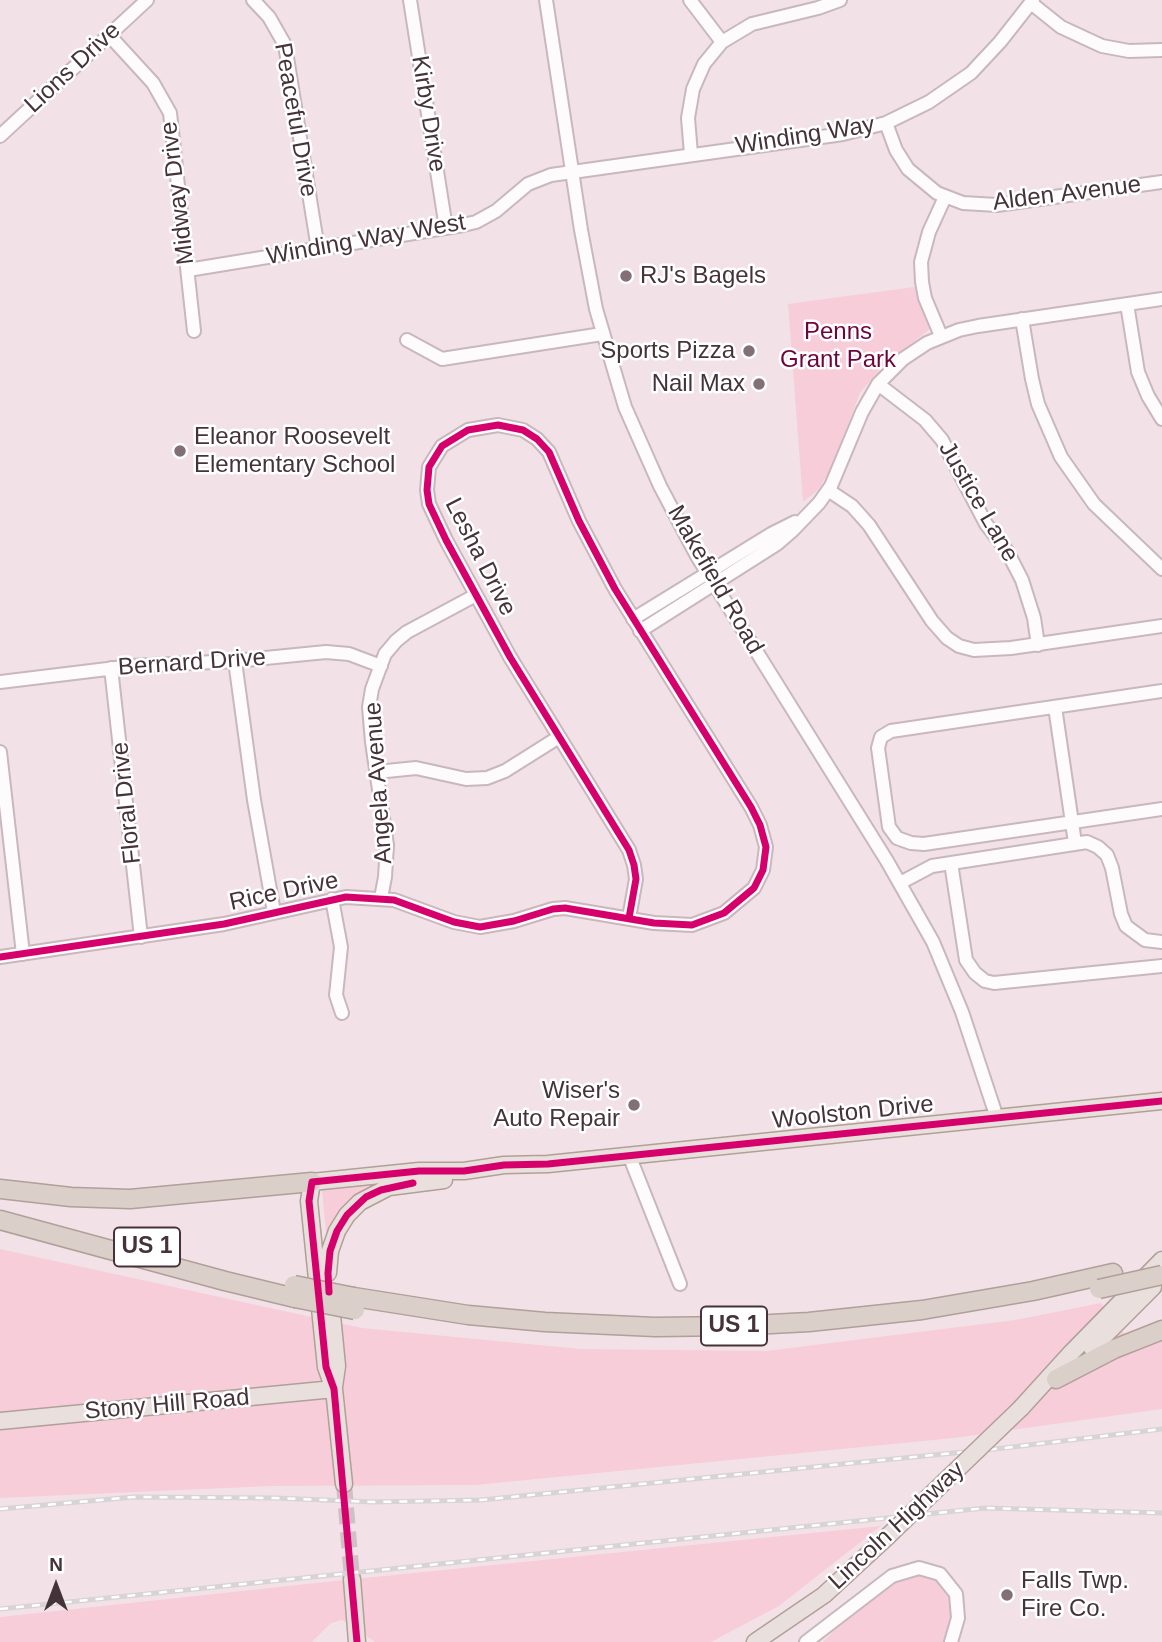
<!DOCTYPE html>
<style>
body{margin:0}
#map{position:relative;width:1162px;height:1642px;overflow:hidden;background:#f2e2e7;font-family:Arial,sans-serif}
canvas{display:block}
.north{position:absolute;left:21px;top:1551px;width:70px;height:70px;-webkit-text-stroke:5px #fff;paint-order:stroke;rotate:0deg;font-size:19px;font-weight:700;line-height:28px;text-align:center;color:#463339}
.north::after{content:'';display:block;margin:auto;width:24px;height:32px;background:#463339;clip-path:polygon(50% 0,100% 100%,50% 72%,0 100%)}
</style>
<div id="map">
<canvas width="1162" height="1642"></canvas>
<div class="north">N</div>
</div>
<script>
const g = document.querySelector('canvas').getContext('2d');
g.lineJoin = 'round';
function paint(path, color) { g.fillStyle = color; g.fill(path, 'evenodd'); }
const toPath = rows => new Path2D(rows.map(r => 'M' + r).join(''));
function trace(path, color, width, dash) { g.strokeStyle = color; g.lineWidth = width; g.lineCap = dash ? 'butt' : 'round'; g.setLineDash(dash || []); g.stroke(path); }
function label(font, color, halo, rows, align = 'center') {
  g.font = font + ' Arial,sans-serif'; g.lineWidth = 5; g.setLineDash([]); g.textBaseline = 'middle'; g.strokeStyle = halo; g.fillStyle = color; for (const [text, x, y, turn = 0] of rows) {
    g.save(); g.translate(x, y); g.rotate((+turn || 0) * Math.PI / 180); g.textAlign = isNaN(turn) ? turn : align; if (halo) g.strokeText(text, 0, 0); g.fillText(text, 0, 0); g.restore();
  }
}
const green = toPath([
 [914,287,931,328,882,367,860,393,831,469,818,490,803,502,788,304],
 [385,1181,332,1233,326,1232,322,1190],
 [0,1249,362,1328,581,1349,766,1351,1015,1320,1101,1303,1136,1349,1162,1339,1162,1409,954,1438,476,1485,271,1486,0,1498],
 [881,1526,779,1606,711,1642,375,1642,342,1620,331,1623,312,1642,0,1642,0,1617,344,1580],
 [928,1572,948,1587,954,1613,944,1642,823,1642,866,1599,899,1576]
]);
const majorTunnel = toPath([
 [344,1484,352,1579]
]);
const minor = toPath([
 [253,0,269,17,285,45,318,249],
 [410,0,446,228],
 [546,0,581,230,596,309,625,407,660,486,697,556,887,861,933,942,962,1012,997,1118],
 [690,0,722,42],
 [1031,3,1061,27,1102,46,1129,51,1162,50],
 [109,35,153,83,170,113,194,331],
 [886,123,896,150,908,169,937,193,963,203,997,205,1162,182],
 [0,136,147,0],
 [691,154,688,118,693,89,704,64,722,42,752,24,818,8,840,0],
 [188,270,463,225,476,222,496,211,528,184,551,175,843,134,886,123,929,102,971,73,1000,42,1033,0],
 [1127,304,1138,372,1148,396,1162,419],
 [1022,319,1032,379,1038,404,1061,457,1094,504,1162,569],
 [941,336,925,298,922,282,921,262,929,232,945,197],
 [407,340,442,359,602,334],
 [878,384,925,420,942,440,986,524,1007,551,1022,580,1034,618,1038,645],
 [828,490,852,506,869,525,932,621,947,638,959,646,974,650,1011,648,1162,626],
 [633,619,771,534,795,522],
 [640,631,777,544,792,531,819,503,831,486,862,412,878,384,903,359,927,343,959,330,978,326,1162,299],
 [235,661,254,800,274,912],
 [111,668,141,937],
 [0,682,132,666,235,661,326,652,349,654,381,666],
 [1162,691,891,731,881,737,878,748,889,827,897,838,911,843,924,844,1162,809],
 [1055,707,1075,843],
 [0,752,23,954],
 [377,772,416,768,466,779,487,778,505,771,559,737],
 [951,863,966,960,975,973,985,981,994,983,1162,966],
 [900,883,932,866,1087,842,1098,847,1107,855,1112,868,1121,914,1126,926,1145,940,1162,942],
 [381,898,385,877,387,845,372,742,369,707,372,689,385,654,396,641,407,632,476,595],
 [332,899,341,947,336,995,342,1013],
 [0,957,224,924,346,897,394,900,454,922,480,927,514,921,553,909,565,908,654,923,692,925,724,913,754,888,763,870,766,847,760,825,751,807,615,589,579,521,549,452,537,439,523,430,498,425,468,430,442,446,429,467,427,490,429,504,446,540,510,657,629,850,634,865,636,879,629,918],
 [629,1155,680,1284],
 [806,1642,892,1576,919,1568,940,1574,956,1594,958,1618,951,1642]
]);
const major = toPath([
 [312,1182,419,1171,464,1171,504,1165,548,1164,1162,1101],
 [312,1182,309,1201,326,1367,334,1389,344,1484],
 [328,1273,330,1251,337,1231,347,1215,360,1202,389,1187,444,1180],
 [330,1295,337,1366,334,1387],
 [1092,1348,1153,1287],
 [1021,1408,1072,1352,1162,1260],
 [0,1421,334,1389],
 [352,1579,357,1642],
 [755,1642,824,1595,888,1536]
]);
const highway = toPath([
 [0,1189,71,1197,130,1199,312,1182],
 [0,1220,225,1281,295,1298],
 [354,1297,468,1315,545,1322,655,1327,733,1326,809,1322,922,1310,1033,1291,1113,1273],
 [1056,1379,1114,1349,1162,1330]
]);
const rail = toPath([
 [0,1509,134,1497,275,1498,374,1502,481,1500,1004,1448,1162,1429],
 [0,1609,985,1508,1162,1513]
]);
const majorBridge = toPath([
 [888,1536,1021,1408]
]);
const highwayBridge = toPath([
 [294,1285,354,1297],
 [1099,1289,1162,1275],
 [295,1298,355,1310]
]);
const cycleway = toPath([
 [0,957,224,924,346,897,394,900,454,922,480,927,514,921,553,909,565,908,654,923,692,925,724,913,754,888,763,870,766,847,760,825,751,807,615,589,579,521,549,452,537,439,523,430,498,425,468,430,442,446,429,467,427,490,429,504,446,540,510,657,629,850,634,865,636,879,629,918],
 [329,1292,328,1273,330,1251,337,1231,347,1215,366,1197,381,1190,413,1183],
 [357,1642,334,1389,326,1367,309,1201,312,1182,419,1171,464,1171,504,1165,548,1164,1162,1101]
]);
const markers = [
 [626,276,7,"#827076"],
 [749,351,7,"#827076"],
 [759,384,7,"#827076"],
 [180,451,7,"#827076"],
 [634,1105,7,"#827076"],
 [1007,1595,7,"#827076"]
];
const shields = [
 [147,1247,66],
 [734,1326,66]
];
const shieldNames = [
 ["US 1",147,1247],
 ["US 1",734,1326]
];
const streetNames = [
 ["Lions Drive",73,68,-43],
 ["Kirby Drive",428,114,81],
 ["Peaceful Drive",295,120,80],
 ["Winding Way",805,136,-9],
 ["Midway Drive",178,193,-97],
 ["Alden Avenue",1067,194,-7],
 ["Winding Way West",366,240,-10],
 ["Justice Lane",978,502,60],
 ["Lesha Drive",480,557,63],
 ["Makefield Road",715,580,60],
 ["Bernard Drive",192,663,-4],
 ["Angela Avenue",379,783,-94],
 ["Floral Drive",127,803,-96],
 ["Rice Drive",284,892,-12],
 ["Woolston Drive",853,1113,-6],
 ["Stony Hill Road",167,1405,-5],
 ["Lincoln Highway",897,1526,-43]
];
const poiNames = [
 ["RJ's Bagels",640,276],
 ["Sports Pizza",735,351,"right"],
 ["Nail Max",745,384,"right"],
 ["Eleanor Roosevelt",194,437],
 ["Elementary School",194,465],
 ["Wiser's",620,1091,"right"],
 ["Auto Repair",620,1119,"right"],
 ["Falls Twp.",1021,1581],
 ["Fire Co.",1021,1609]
];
const parkNames = [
 ["Penns",838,332],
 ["Grant Park",838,360]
];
paint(green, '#f8cdda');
trace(majorTunnel, '#d0bfc4', 16, [16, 8]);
trace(minor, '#c8b8bd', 16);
trace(major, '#b19f99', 19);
trace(highway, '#b19f99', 21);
trace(minor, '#fdfbfb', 12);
trace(major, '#e9e0dd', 16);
trace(highway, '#dacfc9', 18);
trace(rail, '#d8d3d4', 5);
trace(rail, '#fff', 2.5, [8]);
trace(majorBridge, '#b19f99', 19, []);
trace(highwayBridge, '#b19f99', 21, []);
trace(majorBridge, '#e9e0dd', 16);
trace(highwayBridge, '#dacfc9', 18);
trace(cycleway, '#d6006c', 7);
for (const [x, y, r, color] of markers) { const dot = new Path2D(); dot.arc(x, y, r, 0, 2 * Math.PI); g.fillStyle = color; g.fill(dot); trace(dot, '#fff', 2.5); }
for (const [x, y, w] of shields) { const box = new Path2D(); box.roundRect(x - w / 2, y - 19.5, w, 39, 5); g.fillStyle = '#fff'; g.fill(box); trace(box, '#463339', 2); }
label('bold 23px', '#463339', null, shieldNames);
label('24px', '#463339', '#fff', streetNames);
label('24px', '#463339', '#fff', poiNames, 'left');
label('24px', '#6e043a', '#fff', parkNames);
</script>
